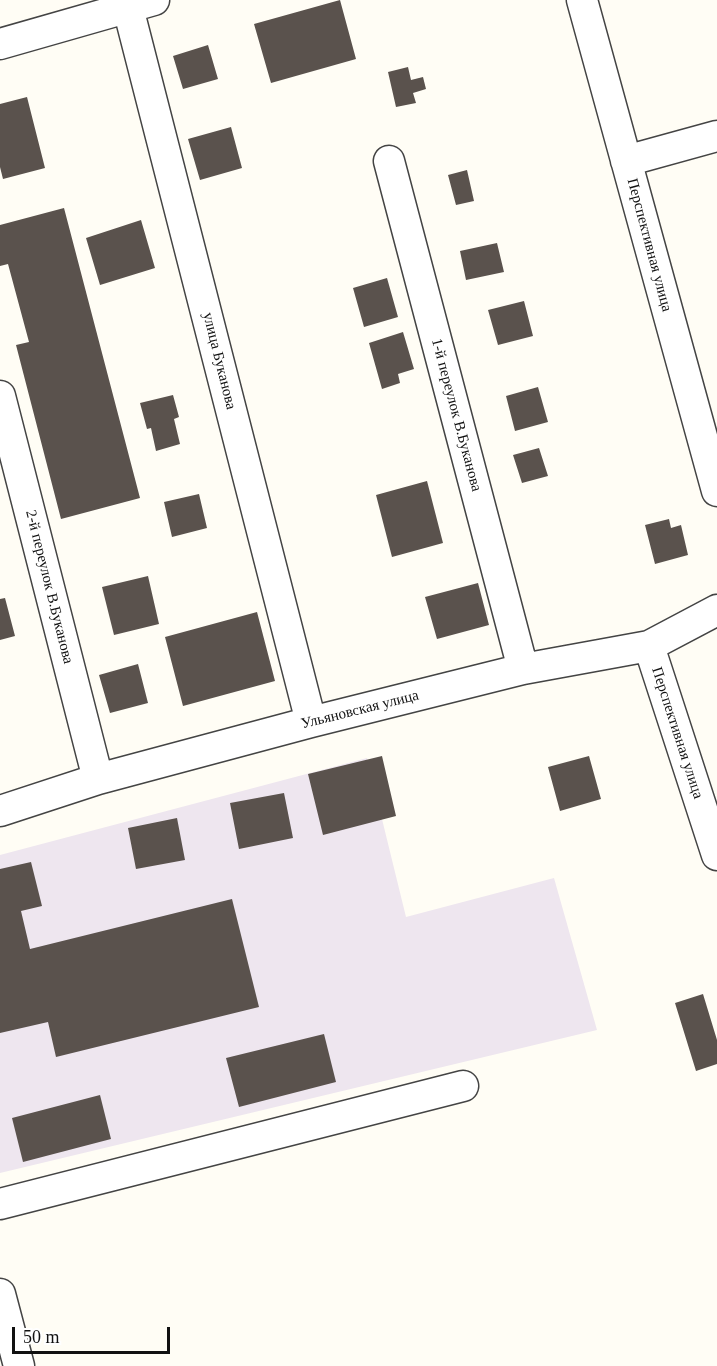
<!DOCTYPE html>
<meta charset="utf-8">
<style>
body{margin:0}
#map{position:relative;width:717px;height:1366px;overflow:hidden;background:#fffdf5;font-family:Georgia,serif}
canvas{display:block}
.scale{position:absolute;left:12px;top:1327px;width:158px;height:27px;box-sizing:border-box;border:3px solid #111;border-top:0;padding-left:8px;font-size:18px;line-height:21px;white-space:nowrap;color:#111;-webkit-text-stroke:4px #fff;paint-order:stroke}
</style>
<div id="map">
<canvas width="717" height="1366"></canvas>
<div class="scale">50 m</div>
</div>
<script>
const g = document.querySelector('canvas').getContext('2d');
g.lineJoin = 'round';
function paint(path, color) { g.fillStyle = color; g.fill(path, 'evenodd'); }
const toPath = rows => new Path2D(rows.map(r => 'M' + r).join(''));
function trace(path, color, width, dash) { g.strokeStyle = color; g.lineWidth = width; g.lineCap = dash ? 'butt' : 'round'; g.setLineDash(dash || []); g.stroke(path); }
function label(font, color, halo, rows, align = 'center') {
  g.font = font + ' Georgia,serif'; g.lineWidth = 6; g.setLineDash([]); g.textBaseline = 'middle'; g.strokeStyle = halo; g.fillStyle = color; for (const [text, x, y, turn = 0] of rows) {
    g.save(); g.translate(x, y); g.rotate((+turn || 0) * Math.PI / 180); g.textAlign = isNaN(turn) ? turn : align; if (halo) g.strokeText(text, 0, 0); g.fillText(text, 0, 0); g.restore();
  }
}
const industrial = toPath([
 [367,758,406,917,554,878,597,1030,0,1173,0,855]
]);
const building = toPath([
 [340,0,356,59,271,83,254,24],
 [208,45,218,79,183,89,173,56],
 [408,67,411,80,423,77,426,89,413,93,416,103,396,107,388,72],
 [27,97,45,168,3,179,0,167,0,104],
 [231,127,242,168,200,180,188,139],
 [467,170,474,201,456,205,448,175],
 [64,208,140,498,61,519,16,345,29,342,8,264,0,266,0,225],
 [141,220,155,268,100,285,86,238],
 [497,243,504,272,466,280,460,251],
 [387,278,398,317,364,327,353,288],
 [524,301,533,336,498,345,488,310],
 [403,332,414,369,398,374,400,383,382,389,369,343],
 [538,387,548,422,515,431,506,396],
 [173,395,179,417,174,419,180,444,156,451,151,428,147,429,140,403],
 [539,448,548,476,522,483,513,455],
 [427,481,443,543,392,557,376,495],
 [199,494,207,528,172,537,164,502],
 [669,519,671,528,681,525,688,555,655,564,645,525],
 [148,576,159,624,114,635,102,587],
 [478,583,489,625,437,639,425,597],
 [5,598,15,636,0,640,0,599],
 [257,612,275,681,183,706,165,637],
 [138,664,148,703,110,713,99,675],
 [382,756,396,816,323,835,308,774],
 [589,756,601,799,560,811,548,767],
 [284,793,293,838,239,849,230,803],
 [177,818,185,860,136,869,128,828],
 [31,862,42,906,21,911,30,949,232,899,259,1007,56,1057,48,1022,0,1033,0,869],
 [703,994,717,1040,717,1064,696,1071,675,1003],
 [324,1034,336,1082,239,1107,226,1058],
 [100,1095,111,1139,23,1162,12,1118]
]);
const minor = toPath([
 [126,0,311,722],
 [582,0,717,491],
 [0,44,154,0],
 [389,161,523,669],
 [626,161,717,136],
 [0,396,98,779],
 [649,646,717,855],
 [0,811,98,779,311,722,523,669,649,646,717,610],
 [0,1204,463,1086],
 [0,1294,19,1366]
]);
const streetNames = [
 ["Перспективная улица",649,245,75],
 ["улица Буканова",219,361,76],
 ["1-й переулок В.Буканова",456,415,75],
 ["2-й переулок В.Буканова",49,587,76],
 ["Ульяновская улица",360,710,-14],
 ["Перспективная улица",677,733,72]
];
paint(industrial, '#eee6ef');
paint(building, '#5a524d');
trace(minor, '#444', 33);
trace(minor, '#fff', 30);
label('15px', '#111', '#fff', streetNames);
</script>
